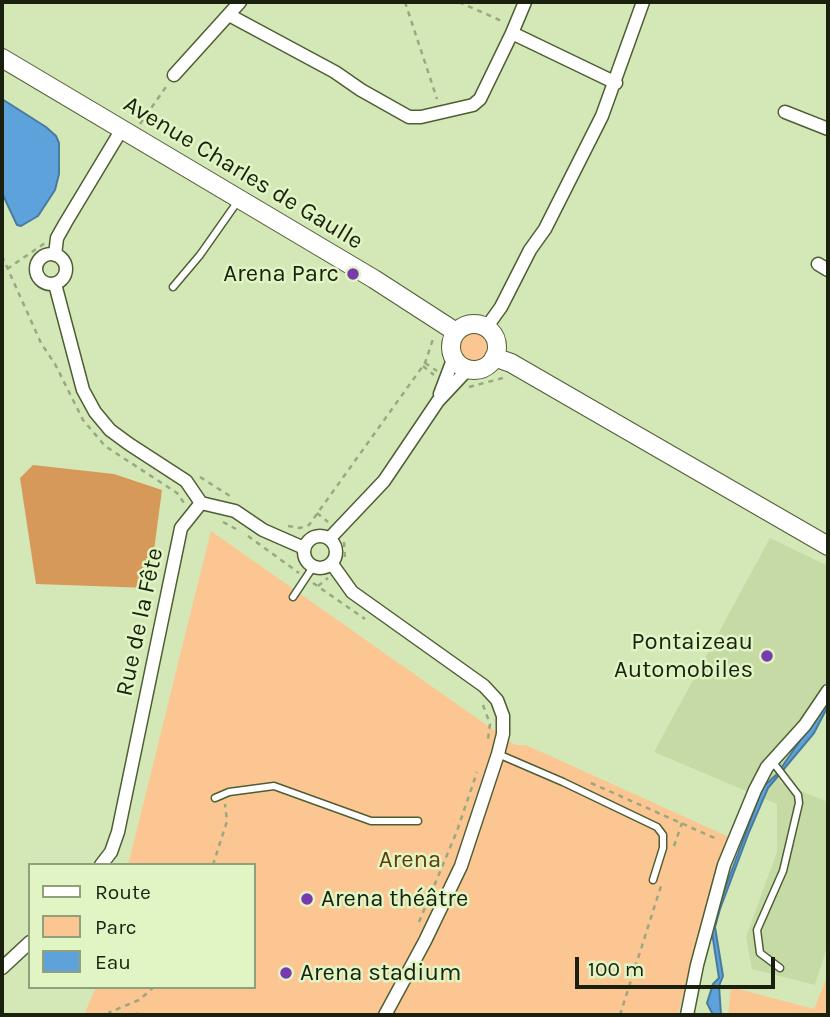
<!DOCTYPE html>
<meta charset="utf-8">
<style>
body{margin:0}
#map{position:relative;width:830px;height:1017px;overflow:hidden;background:#d4e8b7;font-family:Karla,sans-serif}
canvas{display:block}
.frame{position:absolute;inset:0;border:4px solid #19200e;pointer-events:none}
.legend{position:absolute;left:28px;top:863px;width:228px;height:126px;box-sizing:border-box;background:#e1f5c4;border:2px solid #91a07b;margin:0;padding:9px 12px;list-style:none;font-size:21px;color:#19200e}
.legend li{display:flex;align-items:center;gap:14px;height:35px}
.legend b{width:35px;border:2px solid #91a07b}
.scale{position:absolute;left:575px;top:957px;width:200px;height:32px;box-sizing:border-box;border:4px solid #19200e;border-top:0;padding-left:9px;font-size:21px;line-height:24px;white-space:nowrap;color:#19200e;-webkit-text-stroke:5px #e1f5c4;paint-order:stroke}
</style>
<div id="map">
<canvas width="830" height="1017"></canvas>
<div class="frame"></div>
<ul class="legend">
<li><b style="height:9px;background:#fff"></b>Route</li>
<li><b style="height:19px;background:#fbc692"></b>Parc</li>
<li><b style="height:19px;background:#5ea2dc"></b>Eau</li>
</ul>
<div class="scale">100 m</div>
</div>
<script>
const g = document.querySelector('canvas').getContext('2d');
g.lineJoin = 'round';
function paint(path, color) { g.fillStyle = color; g.fill(path, 'evenodd'); }
const toPath = rows => new Path2D(rows.map(r => 'M' + r).join(''));
function trace(path, color, width, dash) { g.strokeStyle = color; g.lineWidth = width; g.lineCap = dash ? 'butt' : 'round'; g.setLineDash(dash || []); g.stroke(path); }
function label(font, color, halo, rows, align = 'center') {
  g.font = font + ' Karla,sans-serif'; g.lineWidth = 5; g.setLineDash([]); g.textBaseline = 'middle'; g.strokeStyle = halo; g.fillStyle = color; for (const [text, x, y, turn = 0] of rows) {
    g.save(); g.translate(x, y); g.rotate((+turn || 0) * Math.PI / 180); g.textAlign = isNaN(turn) ? turn : align; if (halo) g.strokeText(text, 0, 0); g.fillText(text, 0, 0); g.restore();
  }
}
const built = toPath([
 [770,538,828,566,828,685,779,782,828,802,828,944,815,985,752,969,746,937,777,852,777,804,654,752]
]);
const green = toPath([
 '459 347a14 14 0 1 1 28 0a14 14 0 1 1-28 0Z',
 [211,531,515,745,526,745,729,837,708,897,678,1015,84,1015,96,987,254,987,254,865,128,865],
 [828,975,828,1015,728,1015,731,987,814,1009]
]);
const forest = toPath([
 [33,465,114,474,162,490,149,588,36,584,20,478]
]);
const water = toPath([
 [2,99,46,127,56,136,59,143,59,174,55,190,38,216,21,226,17,225,2,193,2,99],
 [828,700,828,706,814,733,768,788,749,832,720,909,715,927,723,976,719,986,721,1015,713,1015,707,1003,713,984,719,978,711,926,763,787,777,774,828,700]
]);
const path = toPath([
 [405,2,437,99],
 [459,2,504,22],
 [140,124,168,84],
 [2,256,41,343,55,364,83,420,105,446,177,493,184,503],
 [7,269,45,243],
 [425,363,437,371],
 [423,366,434,375],
 [469,387,503,378],
 [200,477,230,496],
 [317,513,328,522],
 [223,522,236,529],
 [288,526,300,528,309,525,425,363,434,336],
 [248,536,299,573],
 [344,542,345,559],
 [313,583,365,619],
 [318,586,328,578],
 [483,705,490,724,488,739],
 [591,783,719,840],
 [674,846,682,823],
 [213,865,227,821,225,804],
 [419,922,457,831,477,772],
 [108,1015,110,1012,139,1000,154,987],
 [133,1015,139,1013,146,1015],
 [620,1015,661,886]
]);
const service = toPath([
 [173,287,200,255,238,201],
 [293,597,313,567],
 [498,754,563,782,657,827,663,835,663,848,653,880],
 [772,761,798,795,799,803,783,871,757,930,760,953,780,968],
 [215,798,229,792,274,786,371,821,418,821]
]);
const minor = toPath([
 [229,15,335,72,361,90,409,117,421,117,473,105,480,99,512,33,616,83],
 [512,33,525,2],
 [174,75,240,2],
 [785,112,828,129],
 '36 269a15 15 0 1 1 30 0a15 15 0 1 1-30 0Z',
 [55,255,57,238,66,222,122,129],
 [818,264,828,270],
 [55,284,83,390,95,412,110,430,129,444,186,481,201,503],
 [486,328,501,307,530,250,545,229,602,116,643,2],
 [440,394,454,357],
 [201,503,235,511,263,530,304,548],
 '304 552a16 16 0 1 1 32 0a16 16 0 1 1-32 0Z',
 [329,539,384,481,438,401,468,369],
 [332,564,352,592,484,686,497,700,503,716,503,734,498,754,461,866,425,941,385,1015],
 [101,865,111,852,118,832,181,528,201,503],
 [2,968,30,942],
 [687,1015,697,965,724,865,755,790,767,767,805,725,828,691]
]);
const secondary = toPath([
 [2,58,374,279,456,332],
 '451 347a23 23 0 1 1 46 0a23 23 0 1 1-46 0Z',
 [494,357,511,363,828,546]
]);
const markers = [
 [353,274,7,"#7a3aaf"],
 [767,656,7,"#7a3aaf"],
 [307,899,7,"#7a3aaf"],
 [286,973,7,"#7a3aaf"]
];
const streetNames = [
 ["Avenue Charles de Gaulle",243,173,31],
 ["Rue de la Fête",140,622,-78]
];
const poiNames = [
 ["Arena Parc",339,274],
 ["Pontaizeau",753,642],
 ["Automobiles",753,670],
 ["Arena théâtre",321,899,"left"],
 ["Arena stadium",300,973,"left"]
];
const parkNames = [
 ["Arena",410,860]
];
paint(built, '#c5daa5');
paint(green, '#fbc692');
paint(forest, '#d79959');
paint(water, '#5ea2dc');
trace(water, '#497b9e', 2);
trace(service, '#4e5e33', 9);
trace(minor, '#4e5e33', 15);
trace(secondary, '#4e5e33', 20);
trace(path, '#98a881', 2.5, [5, 5]);
trace(service, '#fff', 6);
trace(minor, '#fff', 12);
trace(secondary, '#fff', 18);
for (const [x, y, r, color] of markers) { const dot = new Path2D(); dot.arc(x, y, r, 0, 2 * Math.PI); g.fillStyle = color; g.fill(dot); trace(dot, '#e1f5c4', 2.5); }
label('24px', '#19200e', '#e1f5c4', streetNames);
label('24px', '#19200e', '#e1f5c4', poiNames, 'right');
label('24px', '#653c07', '#e1f5c4', parkNames);
</script>
